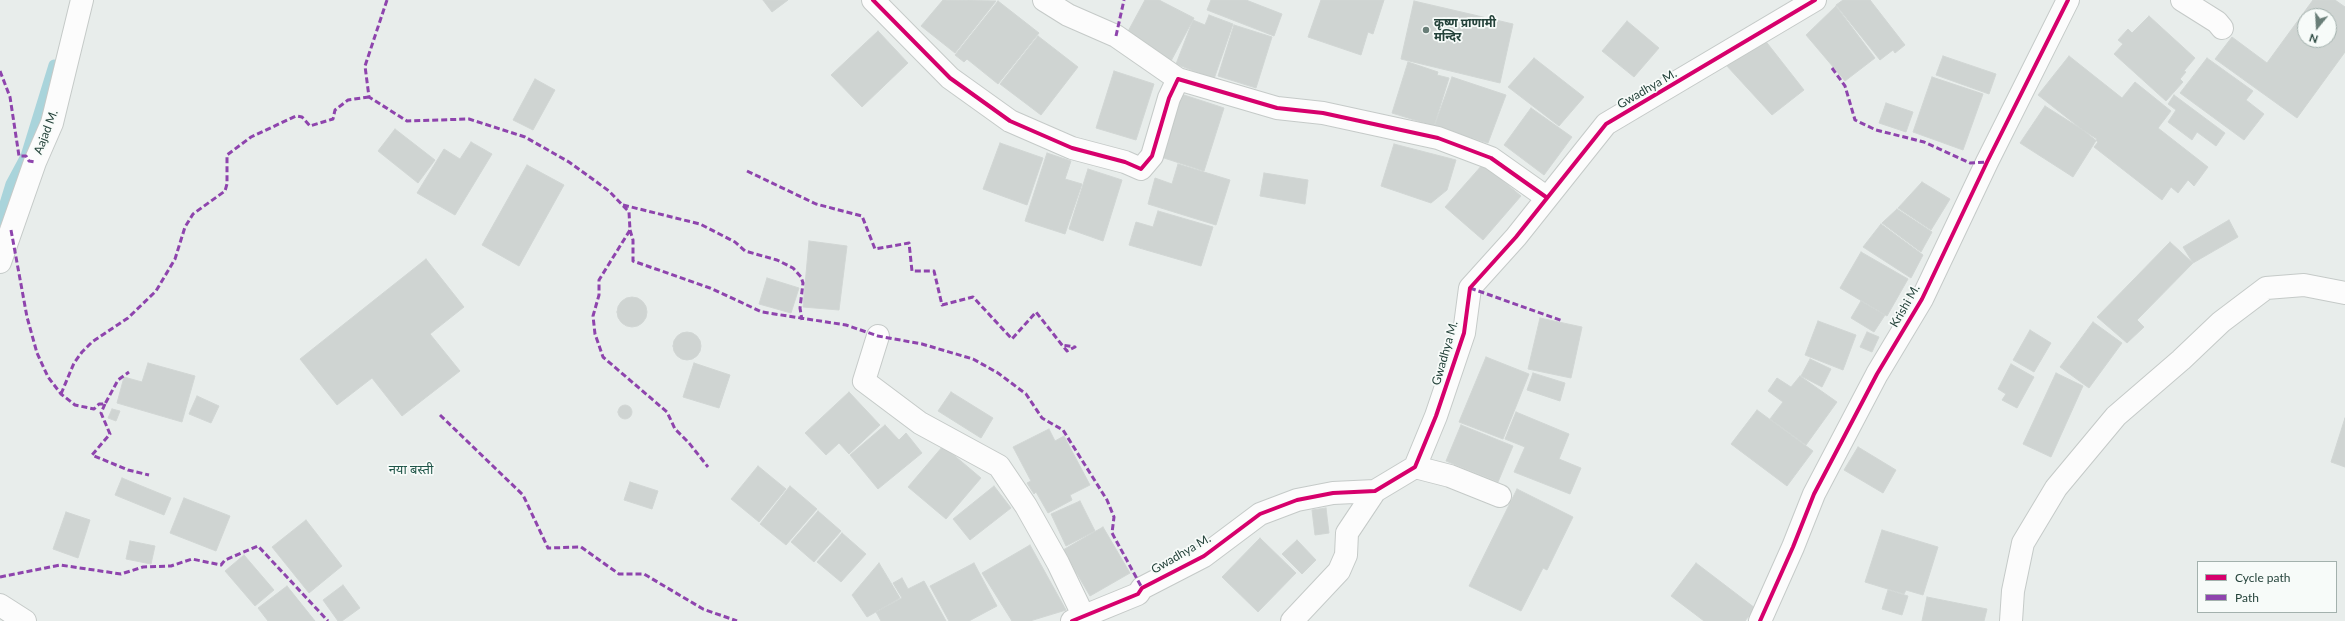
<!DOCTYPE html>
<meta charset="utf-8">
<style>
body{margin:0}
#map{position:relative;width:2345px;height:621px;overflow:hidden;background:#e8edeb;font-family:Lato,sans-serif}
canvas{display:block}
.legend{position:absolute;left:2197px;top:561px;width:140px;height:52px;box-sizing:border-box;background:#f7fbf9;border:1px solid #a3b1ad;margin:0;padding:5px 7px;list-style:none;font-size:12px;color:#24423a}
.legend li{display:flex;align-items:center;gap:8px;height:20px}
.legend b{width:20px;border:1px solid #a3b1ad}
.north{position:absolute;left:2297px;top:8px;width:40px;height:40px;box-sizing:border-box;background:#f7fbf9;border:1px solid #a3b1ad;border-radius:50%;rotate:198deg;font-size:11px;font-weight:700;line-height:16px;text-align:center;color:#24423a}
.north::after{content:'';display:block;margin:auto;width:14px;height:18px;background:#697e78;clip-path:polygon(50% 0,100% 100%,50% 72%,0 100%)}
</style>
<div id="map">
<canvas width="2345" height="621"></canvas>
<ul class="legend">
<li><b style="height:5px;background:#d6006c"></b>Cycle path</li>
<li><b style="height:5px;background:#8e44ad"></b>Path</li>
</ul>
<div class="north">N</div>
</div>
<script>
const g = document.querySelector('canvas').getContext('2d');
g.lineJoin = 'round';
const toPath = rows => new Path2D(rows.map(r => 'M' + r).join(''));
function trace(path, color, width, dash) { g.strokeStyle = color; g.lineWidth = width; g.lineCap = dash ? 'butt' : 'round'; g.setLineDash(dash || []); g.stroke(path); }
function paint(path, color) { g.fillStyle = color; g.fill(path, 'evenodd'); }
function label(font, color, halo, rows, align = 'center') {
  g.font = font + ' Lato,"Noto Sans Devanagari",sans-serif'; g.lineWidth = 3.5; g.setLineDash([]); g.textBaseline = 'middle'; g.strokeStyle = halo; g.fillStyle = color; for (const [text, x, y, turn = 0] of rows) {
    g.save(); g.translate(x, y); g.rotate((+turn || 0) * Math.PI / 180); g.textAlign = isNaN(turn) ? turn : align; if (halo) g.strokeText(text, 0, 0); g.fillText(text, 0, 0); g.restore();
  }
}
const stream = toPath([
 [0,220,11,184,26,156,54,65]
]);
const building = toPath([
 [763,0,788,0,772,12,763,0],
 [943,0,996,1,955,53,921,26,943,0],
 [1145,0,1159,0,1194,18,1171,61,1125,37,1145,0],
 [1211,0,1246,0,1282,14,1274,36,1207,10,1211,0],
 [1321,0,1384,0,1373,34,1368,32,1361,55,1308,37,1321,0],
 [1843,0,1870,0,1905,45,1895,53,1893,50,1880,60,1836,5,1843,0],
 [2313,0,2335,0,2345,7,2345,52,2297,118,2215,59,2232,37,2267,63,2313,0],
 [2305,16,2329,16,2329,40,2305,40,2305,16],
 [998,1,1039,33,998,84,967,59,964,62,955,55,998,1],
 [1414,1,1513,24,1500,83,1401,59,1414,1],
 [1836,6,1875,58,1845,81,1806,35,1836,6],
 [1209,15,1233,24,1214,79,1176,64,1193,20,1205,25,1209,15],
 [2149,16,2195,58,2184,71,2186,72,2180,79,2183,82,2166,101,2114,54,2123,44,2118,40,2128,29,2132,33,2149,16],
 [1627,21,1659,48,1634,77,1602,51,1627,21],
 [1234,25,1272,37,1256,88,1218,76,1234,25],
 [878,31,908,63,862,107,831,75,878,31],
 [1038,36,1078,67,1041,115,1000,84,1038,36],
 [1764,39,1804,90,1772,115,1726,65,1764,39],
 [1943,56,1996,74,1989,94,1936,75,1943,56],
 [2069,56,2122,98,2135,82,2171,111,2158,128,2208,167,2194,186,2188,180,2178,193,2171,187,2162,200,2094,147,2098,142,2038,95,2069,56],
 [1534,58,1584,97,1559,126,1508,87,1534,58],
 [2207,58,2253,91,2246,100,2264,114,2244,140,2180,93,2207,58],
 [1408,62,1438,72,1437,75,1449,78,1434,126,1392,113,1408,62],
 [1114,71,1154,84,1136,140,1096,128,1114,71],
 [1452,77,1506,95,1488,143,1434,127,1452,77],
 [1932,77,1983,94,1963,150,1913,132,1932,77],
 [535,79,555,90,533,130,513,120,535,79],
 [1181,94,1224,108,1204,171,1161,157,1181,94],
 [2174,95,2225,133,2216,146,2197,132,2192,140,2168,122,2176,110,2168,104,2174,95],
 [1886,103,1913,112,1906,132,1879,123,1886,103],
 [2045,106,2097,139,2073,177,2020,143,2045,106],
 [1531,108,1572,137,1544,175,1504,145,1531,108],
 [395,129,435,160,418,183,378,151,395,129],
 [471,142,492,154,455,215,417,193,444,149,460,159,471,142],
 [1000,143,1043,158,1027,205,983,189,1000,143],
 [1394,144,1456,160,1447,190,1431,203,1381,186,1394,144],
 [1047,153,1071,161,1065,179,1082,184,1065,234,1025,221,1047,153],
 [1178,164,1230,180,1216,225,1148,204,1155,178,1172,184,1178,164],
 [1483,164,1521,196,1483,240,1445,207,1483,164],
 [527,165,564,185,519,266,482,245,527,165],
 [1088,169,1122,180,1103,241,1069,229,1088,169],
 [1264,173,1308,180,1305,204,1260,196,1264,173],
 [1922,182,1950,199,1931,230,1898,208,1922,182],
 [1897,209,1932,232,1921,252,1882,223,1897,209],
 [1158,211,1213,227,1201,266,1129,245,1136,222,1153,227,1158,211],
 [2229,220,2238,237,2193,263,2183,247,2229,220],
 [1881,224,1923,255,1911,278,1863,247,1881,224],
 [809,241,847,246,839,310,803,307,809,241],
 [2170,242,2193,263,2137,320,2144,327,2127,343,2097,317,2170,242],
 [1861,252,1908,279,1887,316,1840,288,1861,252],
 [426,259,464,307,430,334,460,371,402,416,372,378,337,405,300,359,426,259],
 [767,278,799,288,791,313,759,304,767,278],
 '617 312a15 15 0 1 1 30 0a15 15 0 1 1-30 0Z',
 [1861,301,1885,315,1874,332,1851,318,1861,301],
 [1540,318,1582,327,1571,378,1528,369,1540,318],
 [1818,321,1856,335,1843,370,1805,355,1818,321],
 [2093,322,2122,343,2089,388,2060,367,2093,322],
 [2030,330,2051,343,2034,372,2013,360,2030,330],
 [1867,332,1879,337,1872,352,1860,347,1867,332],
 '673 346a14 14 0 1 1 28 0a14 14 0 1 1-28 0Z',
 [1486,357,1529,374,1503,439,1459,422,1486,357],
 [1810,359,1831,369,1822,387,1801,376,1810,359],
 [148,363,195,376,182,422,117,403,124,377,142,382,148,363],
 [694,363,730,375,719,408,683,397,694,363],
 [2011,364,2034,377,2017,408,2002,400,2006,394,1998,389,2011,364],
 [1533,373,1565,383,1560,401,1527,390,1533,373],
 [2056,373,2083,386,2051,457,2023,444,2056,373],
 [1800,376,1837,402,1806,445,1770,419,1783,402,1768,391,1777,378,1791,387,1800,376],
 [849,392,880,425,849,454,839,443,826,455,805,433,849,392],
 [951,392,993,418,981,438,938,411,951,392],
 [197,396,219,406,211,423,189,414,197,396],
 '618 412a7 7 0 1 1 14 0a7 7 0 1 1-14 0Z',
 [112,409,120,411,116,421,108,418,112,409],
 [1757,410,1813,451,1787,486,1731,444,1757,410],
 [1516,412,1569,434,1559,459,1581,468,1570,494,1514,472,1525,447,1505,439,1516,412],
 [2345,418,2345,467,2331,462,2345,418],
 [885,425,899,440,906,433,922,453,878,489,850,455,885,425],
 [1461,425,1513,446,1498,482,1446,461,1461,425],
 [1049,429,1055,441,1064,436,1090,485,1070,495,1072,500,1048,513,1036,492,1034,494,1027,483,1031,481,1013,447,1049,429],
 [943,446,981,478,946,519,908,487,943,446],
 [1858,447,1896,470,1883,493,1844,470,1858,447],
 [758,466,786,489,759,522,731,499,758,466],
 [122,478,171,498,164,515,115,495,122,478],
 [630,482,658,491,652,509,624,500,630,482],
 [790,486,817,509,786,545,760,524,790,486],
 [994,486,1011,508,970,540,953,519,994,486],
 [1517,489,1573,517,1547,570,1543,568,1521,611,1469,586,1517,489],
 [184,498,230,516,216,551,170,533,184,498],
 [1080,501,1095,531,1066,546,1051,514,1080,501],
 [1326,508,1329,533,1315,535,1312,510,1326,508],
 [818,511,841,531,814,562,791,542,818,511],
 [66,512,90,520,78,558,53,549,66,512],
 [306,520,342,566,309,593,272,547,306,520],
 [1103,527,1130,573,1090,596,1063,550,1103,527],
 [1882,530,1938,547,1923,595,1906,590,1904,594,1865,582,1882,530],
 [842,533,866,554,841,582,817,562,842,533],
 [1260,538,1296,573,1258,612,1222,577,1260,538],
 [1297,540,1316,560,1302,574,1282,554,1297,540],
 [130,541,155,546,151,564,126,559,130,541],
 [1030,545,1066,610,1030,621,1012,621,982,573,1030,545],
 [244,555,274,590,255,606,225,571,244,555],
 [879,563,900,598,867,617,852,595,879,563],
 [974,563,997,606,969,621,949,621,930,586,974,563],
 [1696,563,1755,608,1745,621,1704,621,1671,596,1696,563],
 [902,578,908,589,924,581,946,621,881,621,876,612,902,598,893,583,902,578],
 [343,585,360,608,342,621,338,621,323,600,343,585],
 [287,586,315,621,268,621,258,608,287,586],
 [1888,590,1908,596,1902,615,1882,609,1888,590],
 [1927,597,1987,609,1984,621,1922,621,1927,597]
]);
const minor = toPath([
 [873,0,950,78,1010,121,1072,148,1125,162,1141,169,1152,156,1169,98,1178,79,1277,108,1323,113,1438,138,1491,158,1546,197],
 [1044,0,1068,15,1116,36,1178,79],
 [2182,0,2217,22,2222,28],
 [0,262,35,162,52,123,82,0],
 [878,336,864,381,920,423,999,466,1026,506,1058,563,1084,617],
 [1415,467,1450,476,1500,496],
 [0,605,25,621],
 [1072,621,1138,594,1142,588,1204,556,1260,514,1297,500,1333,493,1375,491,1415,467,1436,416,1464,333,1470,288,1516,237,1606,124,1815,0],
 [1292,621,1339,571,1346,555,1347,533,1375,491],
 [1760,621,1793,547,1814,494,1877,374,1922,299,1987,162,2068,0],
 [2011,621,2013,591,2023,543,2056,488,2116,416,2181,360,2221,322,2266,288,2304,285,2345,293]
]);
const quiet = toPath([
 [387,0,365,66,369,97,407,121,469,119,525,137,569,162,609,191,629,212,630,230,599,280,599,295,593,316,595,334,603,357,667,412,675,429,689,443,708,467],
 [1116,36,1124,0],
 [1832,68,1845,86,1855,120,1876,130,1924,142,1970,163,1987,162],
 [0,71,10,97,19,156,26,156,29,161,35,162],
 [747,171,816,204,862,216,875,249,909,243,912,271,934,271,942,305,973,297,1012,339,1036,312,1062,345,1067,351,1075,347,1062,345],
 [623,205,700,224,735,242,745,251,777,260,793,268,801,277,803,283,800,308,802,320],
 [11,230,27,317,37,353,48,377,61,394,75,405,94,409,99,404,105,404,118,380,129,372],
 [630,230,633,240,633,261,710,288,762,312,846,325,878,336,922,344,973,359,998,373,1026,394,1042,418,1063,430,1107,500,1114,517,1112,533,1142,588],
 [1470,288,1563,321],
 [61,394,74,363,82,352,92,342,128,318,156,291,175,259,185,227,193,214,225,191,227,184,227,155,251,137,296,116,302,117,310,126,333,119,335,110,348,100,369,97],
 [105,404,101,413,110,434,92,455,128,470,149,475],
 [440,415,523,495,548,548,581,547,619,574,644,574,703,609,737,621],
 [0,577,60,565,121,574,143,567,171,566,192,559,221,565,225,560,258,546,328,621]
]);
const cycleway = toPath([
 [873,0,950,78,1010,121,1072,148,1125,162,1141,169,1152,156,1169,98,1178,79,1277,108,1323,113,1438,138,1491,158,1546,197],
 [1072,621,1138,594,1142,588,1204,556,1260,514,1297,500,1333,493,1375,491,1415,467,1436,416,1464,333,1470,288,1516,237,1606,124,1815,0],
 [1760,621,1793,547,1814,494,1877,374,1922,299,1987,162,2068,0]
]);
const markers = [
 [1426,30,4,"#697e78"]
];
const poiNames = [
 ["कृष्ण प्राणामी",1434,23],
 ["मन्दिर",1434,37]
];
const streetNames = [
 ["Gwadhya M.",1647,89,-30],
 ["Aajad M.",46,132,-69],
 ["Krishi M.",1905,306,-60],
 ["Gwadhya M.",1445,353,-74],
 ["Gwadhya M.",1181,554,-30]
];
const neighbourhoodNames = [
 ["नया बस्ती",411,470]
];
trace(stream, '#a9d4db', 11);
paint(building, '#cfd4d2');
trace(building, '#d1d6d4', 1);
trace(minor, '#c5cac8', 24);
trace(minor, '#fcfcfc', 22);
trace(quiet, '#8e44ad', 3, [6, 3]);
trace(cycleway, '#d6006c', 4);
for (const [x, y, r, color] of markers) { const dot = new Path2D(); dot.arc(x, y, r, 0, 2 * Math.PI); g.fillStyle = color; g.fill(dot); trace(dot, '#f7fbf9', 1.5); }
label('bold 12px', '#24423a', '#f7fbf9', poiNames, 'left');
label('12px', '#24423a', '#f7fbf9', streetNames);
label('13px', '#1f5548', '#f7fbf9', neighbourhoodNames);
</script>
